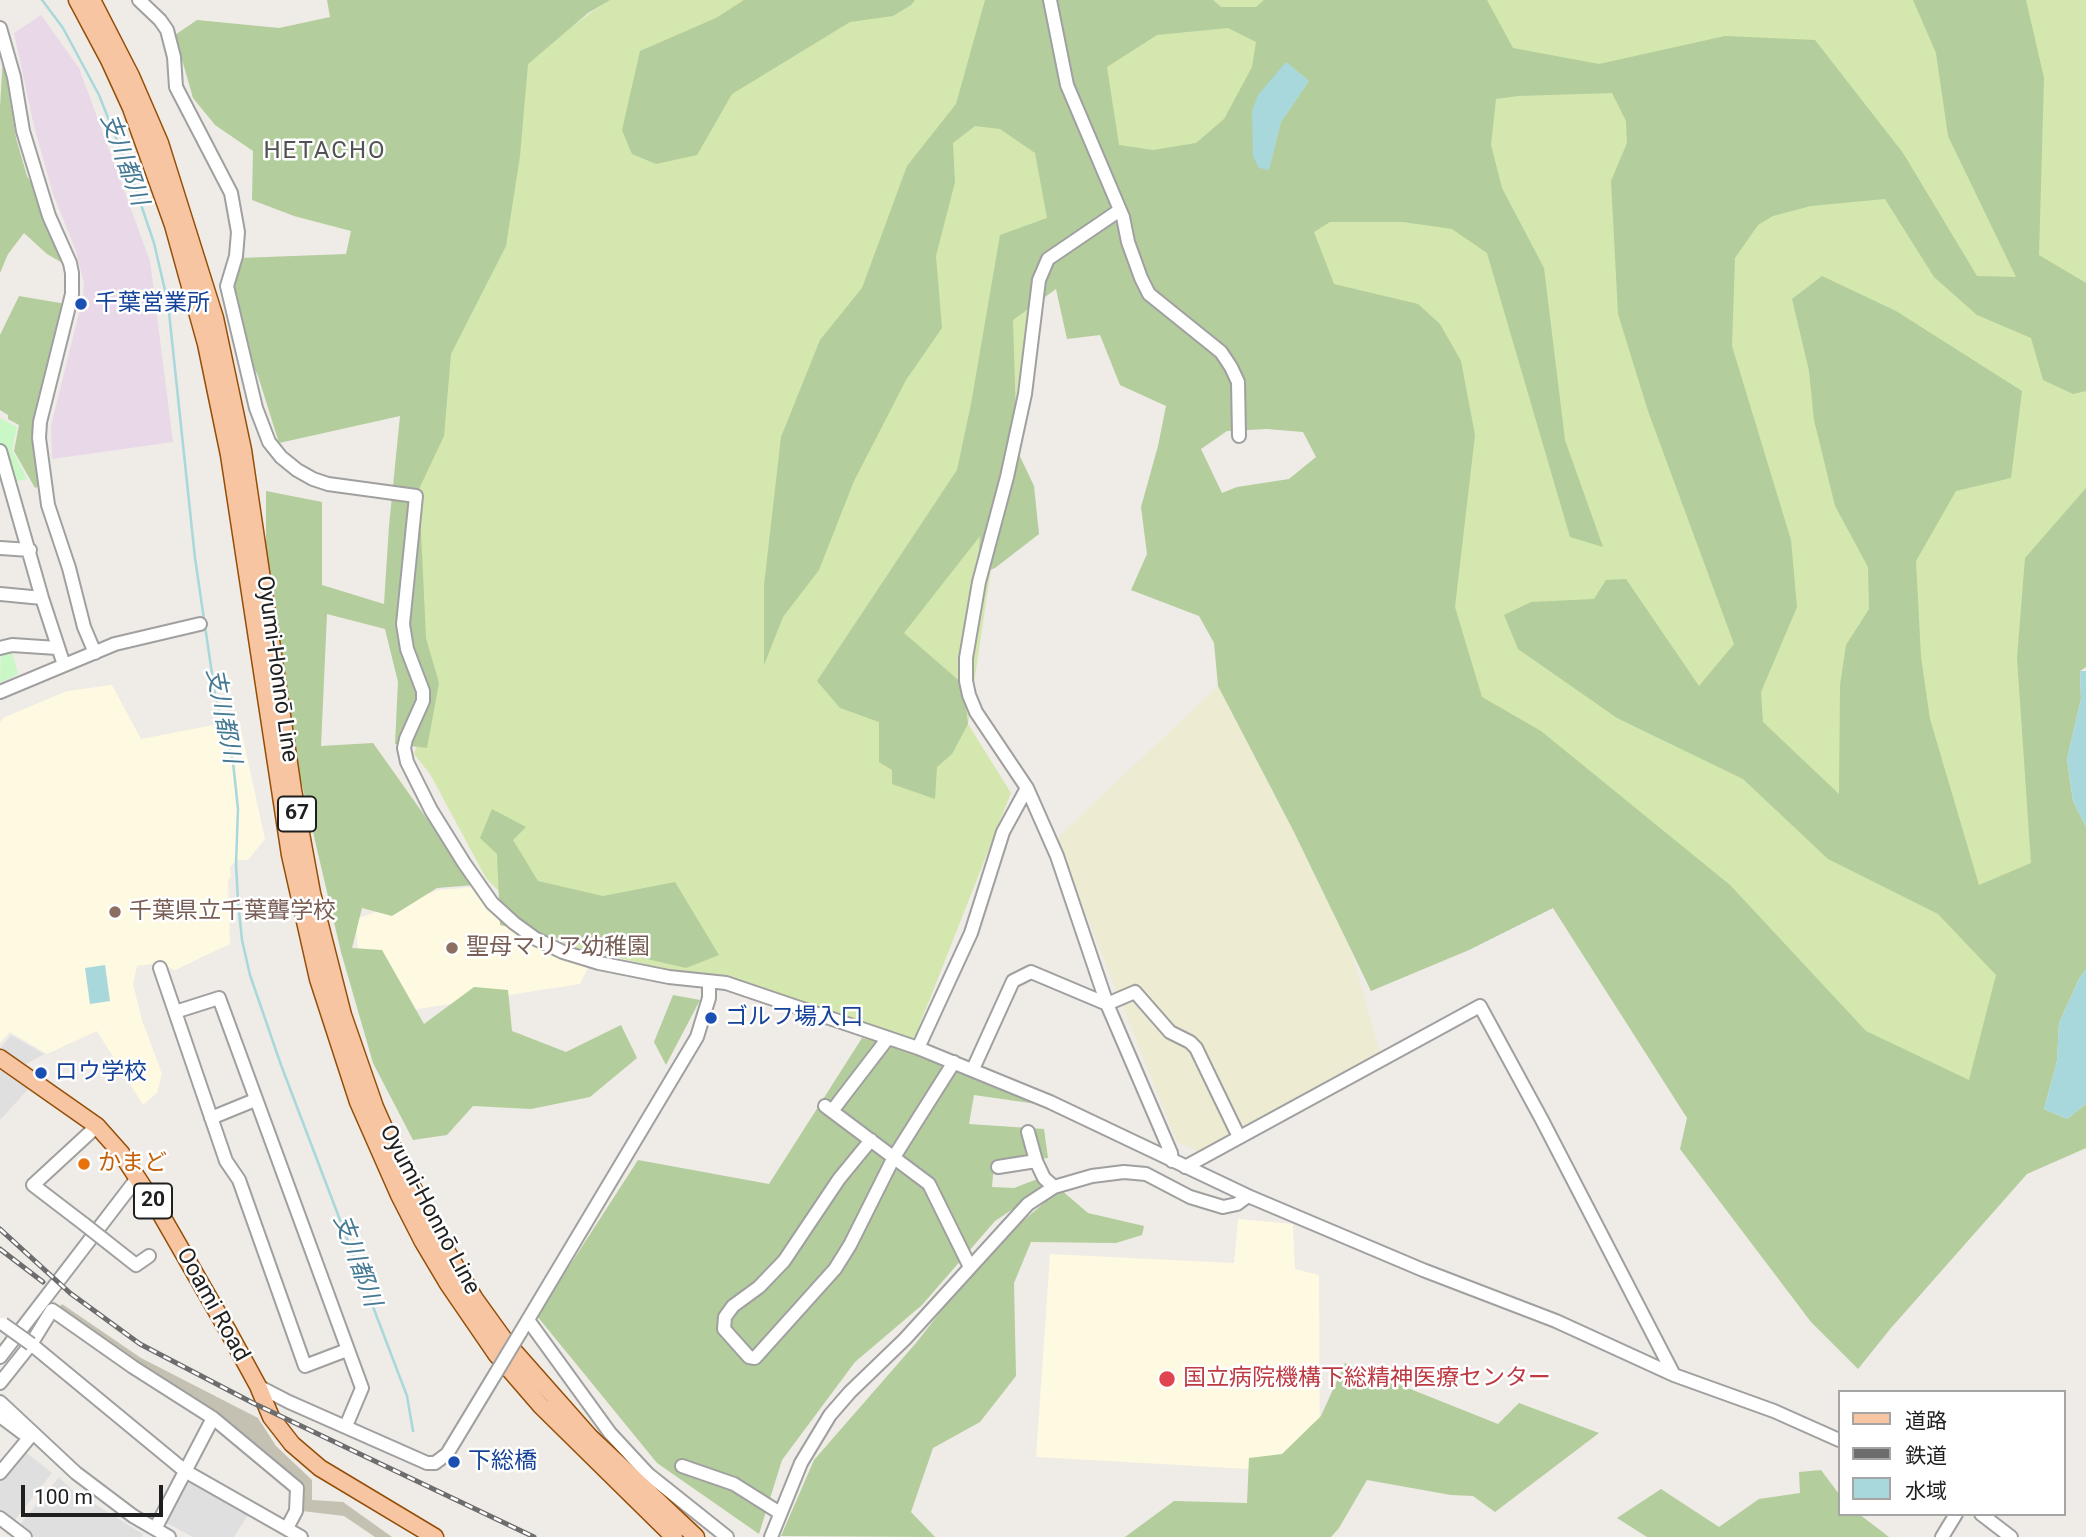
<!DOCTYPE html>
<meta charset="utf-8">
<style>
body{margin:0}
#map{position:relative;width:2086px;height:1537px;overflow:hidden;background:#efebe6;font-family:Roboto,"Noto Sans JP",sans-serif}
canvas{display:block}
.legend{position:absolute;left:1838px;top:1390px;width:228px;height:126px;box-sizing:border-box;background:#fff;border:2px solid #a5a5a5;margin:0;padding:9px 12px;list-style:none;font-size:21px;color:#1f1f1f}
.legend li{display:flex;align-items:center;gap:14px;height:35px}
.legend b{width:35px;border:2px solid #a5a5a5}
.scale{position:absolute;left:21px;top:1485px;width:142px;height:32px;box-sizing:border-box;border:4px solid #1f1f1f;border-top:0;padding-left:9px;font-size:21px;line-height:24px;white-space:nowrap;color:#1f1f1f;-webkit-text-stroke:5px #fff;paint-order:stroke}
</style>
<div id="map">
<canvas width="2086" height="1537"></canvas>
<ul class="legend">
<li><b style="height:9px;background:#f8c5a2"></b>道路</li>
<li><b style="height:9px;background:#6d6d6d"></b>鉄道</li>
<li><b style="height:19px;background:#a8d8db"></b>水域</li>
</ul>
<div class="scale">100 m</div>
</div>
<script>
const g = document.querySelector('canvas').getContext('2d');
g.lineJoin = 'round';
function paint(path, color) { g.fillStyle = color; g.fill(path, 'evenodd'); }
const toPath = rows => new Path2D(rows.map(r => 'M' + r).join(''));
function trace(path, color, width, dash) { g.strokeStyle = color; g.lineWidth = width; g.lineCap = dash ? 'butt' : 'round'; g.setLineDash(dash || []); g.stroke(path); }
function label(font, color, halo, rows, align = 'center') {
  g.font = font + ' Roboto,"Noto Sans JP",sans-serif'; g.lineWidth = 5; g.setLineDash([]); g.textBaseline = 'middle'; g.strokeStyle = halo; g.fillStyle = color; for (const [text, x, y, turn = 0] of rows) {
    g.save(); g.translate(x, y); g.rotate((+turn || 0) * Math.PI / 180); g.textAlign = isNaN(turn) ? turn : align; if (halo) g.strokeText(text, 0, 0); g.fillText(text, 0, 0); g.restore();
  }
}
const industrial = toPath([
 [41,15,79,68,150,261,173,442,52,459,51,426,83,297,84,283,76,251,53,194,34,126,14,33]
]);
const education = toPath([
 [112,685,141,739,239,720,265,839,248,860,237,860,230,867,231,877,228,880,230,944,175,970,159,963,137,966,133,984,142,1020,162,1074,157,1093,143,1105,97,1031,47,1054,10,1032,0,1043,0,723,3,718,67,691],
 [475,887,493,910,590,964,580,984,392,1013,358,958,356,919,439,890],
 [1238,1219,1293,1224,1295,1269,1319,1275,1320,1473,1036,1457,1050,1254,1234,1263]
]);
const construction = toPath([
 [62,1304,141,1358,258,1418,276,1446,312,1480,312,1500,343,1502,392,1537,375,1537,344,1516,302,1511,301,1484,57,1311]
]);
const farmland = toPath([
 [1218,686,1314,870,1352,954,1380,1053,1202,1153,1177,1142,1056,839]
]);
const grass = toPath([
 [608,0,2086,0,2086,575,2046,650,2074,841,2011,1088,1904,1073,1458,691,1386,463,1037,257,968,724,1011,793,914,1039,668,970,567,945,517,910,486,878,430,774,414,754,427,716,410,631,424,381,511,71]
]);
const forest = toPath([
 [327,0,610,0,588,13,528,64,520,156,506,246,451,354,444,436,419,489,426,638,439,683,427,748,395,744,398,682,385,629,327,614,321,746,373,743,474,885,437,888,392,916,362,908,352,948,382,950,424,1024,474,987,508,990,512,1031,566,1052,621,1025,637,1058,590,1097,531,1109,473,1106,447,1135,413,1140,373,1063,341,952,295,755,266,550,266,491,322,502,322,585,384,604,389,526,400,416,279,443,258,376,225,305,240,258,346,254,351,231,294,216,252,200,253,151,215,125,193,98,175,35,197,20,279,28,330,17],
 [744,0,915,0,911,5,893,16,850,22,732,94,697,155,656,164,632,154,622,130,640,51,716,18],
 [985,0,1213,0,1221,7,1256,7,1264,0,1487,0,1513,48,1599,64,1725,36,1815,40,1903,153,1977,276,2016,277,1948,136,1936,53,1913,0,2026,0,2044,78,2039,255,2086,283,2086,391,2073,394,2043,380,2031,338,1977,315,1934,277,1885,199,1811,206,1773,216,1758,225,1735,258,1732,346,1791,540,1797,607,1761,692,1763,722,1839,794,1840,685,1846,645,1869,609,1868,567,1835,506,1814,420,1809,371,1792,299,1822,276,1896,311,2022,391,2011,478,1956,491,1916,561,1921,657,1930,719,1979,885,2031,863,2017,658,2025,558,2086,488,2086,667,2080,671,2081,699,2067,759,2073,801,2086,827,2086,969,2079,979,2059,1023,2057,1061,2044,1109,2067,1119,2086,1104,2086,1148,2027,1174,1891,1328,1858,1369,1811,1322,1680,1149,1687,1118,1553,908,1469,950,1371,991,1294,832,1218,686,1214,643,1199,616,1131,590,1147,554,1141,507,1158,446,1166,406,1120,385,1100,335,1067,339,1056,289,1013,320,1017,450,1034,486,1039,534,995,568,977,575,980,536,904,633,963,684,968,724,952,754,937,767,935,799,892,784,892,770,879,762,879,722,840,708,817,681,957,470,971,404,1000,235,1047,218,1035,153,1000,129,975,126,953,143,955,182,936,256,942,328,906,380,854,481,819,570,783,617,764,665,764,585,781,437,820,340,862,288,907,166,956,104],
 [1228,28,1256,42,1252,67,1224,119,1196,143,1153,150,1119,145,1107,67,1157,35],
 [1286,62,1309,81,1281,122,1269,169],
 [1612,93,1626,121,1627,143,1611,181,1618,314,1648,411,1734,644,1699,686,1626,579,1606,580,1594,599,1531,602,1504,615,1518,649,1617,718,1743,779,1828,859,1938,914,1996,975,1969,1080,1866,1031,1730,885,1541,731,1482,697,1455,607,1475,435,1461,361,1440,324,1418,304,1334,284,1314,232,1330,222,1403,222,1452,229,1487,253,1570,537,1603,547,1565,440,1544,268,1502,188,1491,145,1496,99,1518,96],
 [1267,429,1303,432,1316,457,1289,479,1237,487,1222,493,1201,449,1227,431],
 [3,56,16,138,27,176,52,217,66,265,47,254,24,233,8,254,0,273,0,107],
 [19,296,66,304,33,445,40,486,35,488,14,451,19,425,8,419,8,415,0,410,0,335],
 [492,809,526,827,513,840,538,881,603,896,675,882,719,955,686,968,500,925,497,854,480,838],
 [673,995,700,1000,666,1065,654,1042],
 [862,1038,905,1048,1035,1094,1037,1104,974,1095,969,1124,1044,1129,1048,1158,994,1163,992,1187,1014,1188,1040,1178,1047,1186,995,1221,922,1305,855,1362,782,1460,759,1534,657,1463,537,1316,638,1160,769,1184],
 [1060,1189,1088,1213,1144,1226,1142,1235,1116,1243,1031,1242,1014,1283,1016,1376,980,1422,933,1448,911,1512,935,1537,781,1536,814,1460,916,1343,986,1253],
 [1345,1363,1498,1424,1519,1403,1599,1433,1495,1512,1473,1496,1451,1495,1367,1480,1339,1528,1331,1537,1125,1537,1174,1501,1247,1503,1249,1458,1282,1454,1321,1416],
 [1821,1470,1839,1494,1839,1514,1859,1514,1889,1537,1647,1537,1617,1518,1661,1489,1719,1527,1759,1499,1800,1493,1799,1472]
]);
const park = toPath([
 [0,418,17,427,12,450,27,479,12,482,0,442],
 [11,649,18,674,0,683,1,651]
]);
const parking = toPath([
 [11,1035,44,1054,26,1064,0,1049],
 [0,1070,30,1087,0,1120],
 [23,1450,52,1473,14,1521,0,1511,0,1481],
 [59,1477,72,1490,143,1534,142,1537,35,1537,19,1526],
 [186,1479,189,1479,249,1513,234,1537,193,1537,165,1522]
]);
const water = toPath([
 [1286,62,1309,81,1281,122,1269,170,1259,168,1253,156,1252,111,1258,95],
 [2080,671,2086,671,2086,827,2073,801,2067,759,2081,699],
 [105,965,110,1001,90,1004,85,968],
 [2086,969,2086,1104,2067,1119,2044,1109,2057,1061,2059,1023,2079,979]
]);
const stream = toPath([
 [42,0,63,28,99,95,132,178,154,243,168,303,195,558,215,694,233,762,238,809,236,864,238,901,242,940,250,975,281,1065,407,1396,413,1431]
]);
const minor = toPath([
 [139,0,160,20,167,30,174,57,176,87,231,193,238,232,236,256,227,286,256,408,269,442,281,457,297,470,313,479,328,484,416,496,403,624,407,649,423,691,423,701,406,739,404,748,407,762,431,810,464,863,492,903,514,923,536,939,563,952,599,963,669,977,726,983,918,1048,1050,1102,1248,1196,1423,1270,1556,1321,1674,1375,1774,1411,1839,1440],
 [1050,0,1067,85,1123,217,1128,242,1141,278,1149,294,1221,352,1231,367,1238,382,1239,436],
 [0,28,14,77,23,131,49,216,70,263,72,273,72,294,40,422,39,438,48,505,69,568,84,627,95,653],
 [1120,210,1048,259,1039,280,1025,394,1007,477,979,582,966,658,966,681,969,695,976,712,1027,788,1057,856,1107,1004,1171,1153,1172,1161],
 [0,451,42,598,64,665],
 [0,548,30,550],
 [0,594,42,598],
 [0,648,12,645,57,648],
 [0,692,115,644,200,624],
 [160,968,226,1161,239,1180,305,1366,347,1350],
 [175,1012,219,998,362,1388,346,1426],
 [918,1048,971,933,1003,832,1027,788],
 [973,1069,1013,981,1031,972,1107,1004,1135,992,1170,1032,1190,1042,1196,1048,1239,1137],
 [825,1106,929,1184,970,1267],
 [832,1111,888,1038],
 [211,1118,255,1100],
 [1028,1132,1036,1161,1044,1178,1054,1187],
 [871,1140,839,1179,784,1261,759,1287,733,1306,725,1317,724,1329,749,1357,755,1358,835,1269,850,1245,894,1157,954,1062],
 [998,1167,1036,1161],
 [1185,1167,1480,1006,1542,1120,1674,1375],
 [84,1224,33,1185,97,1126],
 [103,1239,136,1265,149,1256],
 [528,1320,610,1433,648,1474,727,1537],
 [520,1333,697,1037,709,998,709,982],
 [31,1344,185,1471,301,1537],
 [0,1357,138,1177],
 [0,1383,31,1344,52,1310,133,1367,213,1418,297,1488,296,1511,287,1528],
 [258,1386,289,1402,427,1463,435,1463,447,1454,496,1373],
 [0,1402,76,1473,133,1516,169,1537],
 [0,1416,24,1434],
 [682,1466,734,1484,780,1513],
 [0,1473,29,1438],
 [1981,1514,2011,1537],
 [0,1518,25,1537],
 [155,1529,213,1418],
 [771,1537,801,1463,830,1415,850,1392,905,1339,1028,1204,1054,1187,1092,1176,1124,1172,1146,1174,1190,1197,1223,1207,1237,1204,1248,1196],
 [1942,1537,1956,1514]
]);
const major = toPath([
 [77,0,109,60,131,108,173,225,206,344,229,455,290,855,318,979,358,1102,399,1195,423,1242,448,1284,496,1354,541,1406,674,1537],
 [92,0,131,76,160,143,215,318,243,450,293,790,312,893,343,1015,375,1107,398,1159,440,1240,475,1299,506,1342,590,1437,696,1537],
 [0,1058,97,1126,121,1153,159,1211,228,1331,258,1386,271,1417,292,1444,320,1468,435,1537]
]);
const rail = toPath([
 [0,1229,70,1293,140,1344,253,1403,534,1537],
 [0,1249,43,1282]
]);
const minorBridge = toPath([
 [84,1224,103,1239],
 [3,1324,31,1344],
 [496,1373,520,1333]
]);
const markers = [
 [81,304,7,"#1a4fb4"],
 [115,912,7,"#8d6e63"],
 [452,948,7,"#8d6e63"],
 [711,1018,7,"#1a4fb4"],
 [41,1073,7,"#1a4fb4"],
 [84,1164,7,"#e8710a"],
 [1167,1379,9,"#e0444e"],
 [454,1462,7,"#1a4fb4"]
];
const shields = [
 [297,814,38],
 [153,1201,38]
];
const shieldNames = [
 ["67",297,814],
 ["20",153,1201]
];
const transitNames = [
 ["千葉営業所",95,304],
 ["ゴルフ場入口",725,1018],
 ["ロウ学校",55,1073],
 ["下総橋",468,1462]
];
const streetNames = [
 ["Oyumi-Honnō Line",276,669,82],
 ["Oyumi-Honnō Line",429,1210,62],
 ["Ooami Road",212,1305,61]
];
const educationNames = [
 ["千葉県立千葉聾学校",129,912],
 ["聖母マリア幼稚園",466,948]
];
const foodNames = [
 ["かまど",98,1164]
];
const healthNames = [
 ["国立病院機構下総精神医療センター",1183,1379]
];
const neighbourhoodNames = [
 ["HETACHO",325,152]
];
const waterNames = [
 ["支川都川",123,160,70],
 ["支川都川",222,716,79],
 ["支川都川",356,1261,70]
];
paint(industrial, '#e8d8e8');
paint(education, '#fef9e1');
paint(construction, '#c4c1b2');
paint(farmland, '#edebd2');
paint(grass, '#d4e7ae');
paint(forest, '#b3cd9c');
paint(park, '#c9f7c5');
paint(parking, '#dfdfdf');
paint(water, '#a8d8db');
trace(stream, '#a8d8db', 2.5);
trace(minor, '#a0a0a0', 16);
trace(major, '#944e07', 19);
trace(minor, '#fff', 12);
trace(major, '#f8c5a2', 16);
trace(rail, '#6d6d6d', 5);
trace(rail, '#fff', 2.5, [8]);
trace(minorBridge, '#a0a0a0', 16, []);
trace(minorBridge, '#fff', 12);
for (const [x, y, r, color] of markers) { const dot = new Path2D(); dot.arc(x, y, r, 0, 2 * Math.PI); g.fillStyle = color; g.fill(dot); trace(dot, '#fff', 2.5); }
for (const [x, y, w] of shields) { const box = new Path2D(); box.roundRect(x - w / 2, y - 17.5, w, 35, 5); g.fillStyle = '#fff'; g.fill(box); trace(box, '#1f1f1f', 2); }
label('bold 21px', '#1f1f1f', null, shieldNames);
label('23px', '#164399', '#fff', transitNames, 'left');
label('23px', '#1f1f1f', '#fff', streetNames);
label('23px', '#785e54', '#fff', educationNames, 'left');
label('23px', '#c56008', '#fff', foodNames, 'left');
label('23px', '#be3a42', '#fff', healthNames, 'left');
g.letterSpacing = '2px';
label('24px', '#525252', '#fff', neighbourhoodNames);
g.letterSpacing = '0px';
label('italic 24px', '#467a94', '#fff', waterNames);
</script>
